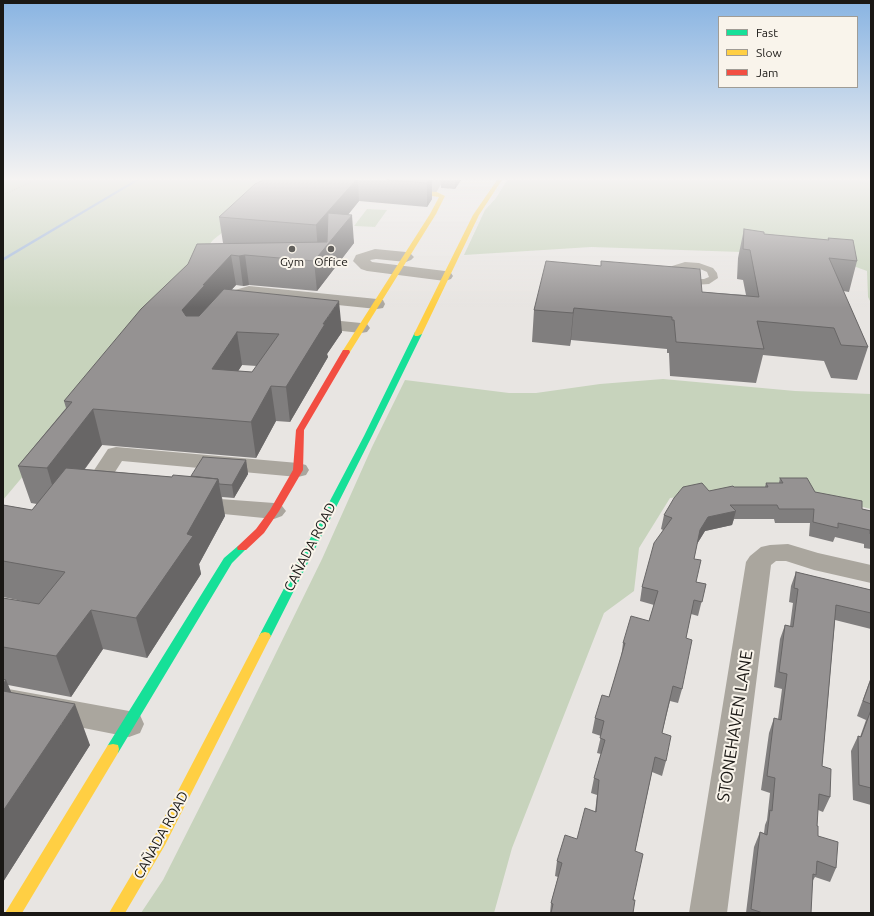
<!DOCTYPE html>
<meta charset="utf-8">
<style>
body{margin:0}
#map{position:relative;width:874px;height:916px;overflow:hidden;background:#e8e5e2;font-family:Ubuntu,sans-serif}
canvas{display:block}
.frame{position:absolute;inset:0;border:4px solid #1a1815;pointer-events:none}
.legend{position:absolute;left:718px;top:16px;width:140px;height:72px;box-sizing:border-box;background:#f9f4eb;border:1px solid #a09c95;margin:0;padding:5px 7px;list-style:none;font-size:12px;color:#1a1815}
.legend li{display:flex;align-items:center;gap:8px;height:20px}
.legend b{width:20px;border:1px solid #a09c95}
</style>
<div id="map">
<canvas width="874" height="916"></canvas>
<div class="frame"></div>
<ul class="legend">
<li><b style="height:5px;background:#16e098"></b>Fast</li>
<li><b style="height:5px;background:#ffcf43"></b>Slow</li>
<li><b style="height:5px;background:#f24e42"></b>Jam</li>
</ul>
</div>
<script>
const g = document.querySelector('canvas').getContext('2d');
g.lineJoin = 'round';
function paint(path, color) { g.fillStyle = color; g.fill(path, 'evenodd'); }
const toPath = rows => new Path2D(rows.map(r => 'M' + r).join(''));
function trace(path, color, width, dash) { g.strokeStyle = color; g.lineWidth = width; g.lineCap = dash ? 'butt' : 'round'; g.setLineDash(dash || []); g.stroke(path); }
function label(font, color, halo, rows, align = 'center') {
  g.font = font + ' Ubuntu,sans-serif'; g.lineWidth = 4; g.setLineDash([]); g.textBaseline = 'middle'; g.strokeStyle = halo; g.fillStyle = color; for (const [text, x, y, turn = 0] of rows) {
    g.save(); g.translate(x, y); g.rotate((+turn || 0) * Math.PI / 180); g.textAlign = isNaN(turn) ? turn : align; if (halo) g.strokeText(text, 0, 0); g.fillText(text, 0, 0); g.restore();
  }
}
const green = toPath([
 [7,180,301,180,254,207,213,240,56,437,3,500,3,181],
 [507,180,870,180,871,303,868,297,867,271,815,252,742,252,591,247,464,255,485,210,496,198],
 [367,209,387,210,375,227,354,226],
 [663,379,795,391,871,394,871,509,819,497,782,485,670,498,639,548,634,591,604,613,512,848,494,913,141,913,163,880,228,751,322,559,372,447,405,380,509,393,536,393,600,384]
]);
const stream = toPath([
 [135,180,139,180,3,261,3,258,135,180]
]);
const path = toPath([
 [860,183,871,184],
 [3,195,35,180]
]);
const lane = toPath([
 [685,262,699,263,713,268,717,273,718,278,709,284,694,285,678,282,670,277,668,272,672,266,685,262],
 [685,268,698,268,707,272,709,277,704,279,694,279,683,278,677,274,678,270,685,268]
]);
const street = toPath([
 [432,180,444,180,434,196,424,196,422,193,432,180],
 [375,249,406,252,411,254,414,257,411,260,406,262,376,259,370,260,372,262,445,271,451,273,453,276,451,279,445,281,367,271,361,269,353,261,356,255,375,249],
 [249,286,377,299,383,300,385,304,383,308,377,309,249,296,247,296,231,316,225,317,219,316,216,312,235,290,249,286],
 [311,318,361,323,367,324,370,328,367,332,361,333,305,327,302,323,305,319,311,318],
 [116,447,298,463,306,465,309,470,306,475,298,477,122,461,97,500,89,502,81,500,77,495,81,490,108,449,116,447],
 [193,497,274,503,282,506,286,511,282,516,274,519,193,511,185,509,181,504,185,499,193,497],
 [788,544,818,553,871,565,871,583,814,570,786,561,776,561,771,565,727,913,689,913,746,562,750,556,761,547,770,545,788,544],
 [3,688,129,711,140,715,144,724,140,733,129,737,3,712,3,688]
]);
const fast = toPath([
 [415,332,418,332,422,334,372,436,271,636,269,639,265,640,261,639,259,636,364,436,415,332],
 [242,545,246,546,247,548,232,563,118,753,113,754,108,753,107,749,108,745,224,558,238,546,242,545]
]);
const slow = toPath([
 [497,180,502,180,479,215,422,334,418,336,415,336,414,334,473,215,497,180],
 [402,189,437,192,445,196,436,214,350,352,349,354,343,354,342,352,430,214,439,197,400,192,399,191,402,189],
 [265,632,269,633,271,636,165,845,125,913,109,913,155,835,259,636,261,633,265,632],
 [113,744,118,745,119,749,118,753,22,913,5,913,108,745,113,744]
]);
const jam = toPath([
 [343,350,349,350,350,352,304,430,303,470,279,511,264,533,246,550,238,550,237,548,238,546,256,529,270,510,293,470,296,430,343,350]
]);
const wall = toPath([
 [263,180,432,180,432,199,427,207,359,201,348,215,354,243,317,291,249,285,243,286,236,285,231,290,342,332,327,354,328,357,290,422,276,421,256,458,102,445,85,469,172,477,191,476,246,460,248,474,234,498,222,497,225,516,199,564,201,574,147,658,103,649,71,697,8,685,11,693,90,745,3,882,3,598,27,602,3,597,3,505,32,510,37,504,31,503,18,466,66,408,64,401,234,244,223,243,219,217],
 [242,365,257,366,252,372,238,371],
 [441,180,461,180,455,189,441,188],
 [744,229,764,234,828,240,828,238,857,261,849,292,843,291,868,347,857,380,831,378,824,361,763,355,756,383,670,376,669,353,667,353,667,349,571,340,570,346,532,342,534,310,702,292,746,295,743,280,737,279,738,258],
 [780,478,815,492,862,509,871,511,871,549,864,548,864,544,835,537,833,542,809,536,810,523,775,523,774,519,734,519,732,525,705,531,697,544,694,559,696,582,706,584,698,616,691,614,686,638,682,689,678,703,670,701,662,733,666,761,662,776,652,772,635,851,633,913,550,913,551,903,558,877,555,876,557,861,577,839,595,812,597,795,591,793,594,778,601,754,597,753,601,736,592,733,595,718,609,697,621,658,623,643,649,621,654,605,640,601,642,587,663,530,661,529,664,515,709,491,734,487,765,487,766,483,779,483],
 [796,572,871,590,871,629,835,620,822,766,830,797,823,812,818,810,817,826,818,836,836,868,830,882,815,877,812,882,811,913,746,913,754,847,760,832,764,833,765,825,767,820,770,793,761,790,769,733,774,718,778,719,782,689,774,687,780,639,785,625,790,626,793,603,789,602,791,586],
 [871,677,871,805,853,800,851,751,858,736,860,737,866,720,857,716]
]);
const shadedWall = toPath([
 [356,180,358,180,359,201,318,251,316,225],
 [424,180,432,180,432,199,427,207,427,183],
 [455,180,461,180,455,189],
 [352,215,354,243,317,291,314,261],
 [231,255,236,285,209,314,188,342,182,310,203,285],
 [245,255,249,285,243,286,239,256],
 [339,301,342,332,327,354,328,357,290,422,286,387,323,324],
 [574,308,571,340,570,346,573,313],
 [237,332,242,365,218,403,212,369],
 [271,386,276,421,256,458,251,422],
 [93,409,102,445,58,505,47,468],
 [246,460,248,474,234,498,232,485],
 [218,479,225,516,199,564,201,574,147,658,136,618],
 [736,511,732,525,705,531,697,544,700,530,708,517],
 [91,610,103,649,71,697,56,656],
 [6,680,23,720,3,702,3,684],
 [75,704,90,745,3,882,3,811]
]);
const building = toPath([
 [263,180,356,180,316,225,219,217,255,184,263,180],
 [388,180,429,180,427,183,388,180],
 [328,213,352,215,314,261,245,255,239,256,231,255,203,285,205,285,182,310,186,316,199,316,224,289,339,301,323,324,325,324,286,387,271,386,251,422,93,409,47,468,18,466,72,402,64,401,141,309,188,264,197,244,327,242,328,213],
 [237,332,279,334,252,372,212,369,237,332],
 [744,229,764,232,764,234,829,240,828,238,853,240,857,261,829,258,868,347,841,345,834,328,757,321,764,349,676,342,674,320,672,320,672,317,574,308,573,313,534,310,546,261,601,266,601,261,700,269,702,292,759,297,750,250,743,249,744,229],
 [203,457,246,460,232,485,219,484,218,479,191,476,203,457],
 [66,468,172,477,173,475,218,479,187,534,193,536,136,618,91,610,56,656,3,647,3,598,39,604,65,572,3,561,3,505,32,510,66,468],
 [780,478,807,478,815,492,862,501,862,509,871,511,871,534,870,534,870,530,838,523,838,528,813,522,814,509,779,509,777,505,730,505,736,511,708,517,700,530,694,559,701,560,696,582,706,584,702,602,694,600,686,638,692,640,682,689,673,686,666,715,662,733,671,736,666,761,655,757,635,851,643,854,633,900,635,900,633,913,551,913,553,904,551,903,562,863,557,861,565,835,577,839,585,808,596,812,599,780,594,778,605,740,600,738,604,721,595,718,602,695,609,697,625,643,623,643,631,616,649,621,658,591,642,587,654,543,672,518,664,515,674,498,683,487,702,483,709,491,733,486,734,487,768,487,766,483,783,483,780,478],
 [796,572,871,590,871,613,836,605,822,766,831,769,830,797,819,794,817,826,818,826,818,836,838,842,836,868,817,861,816,875,813,874,811,913,763,913,751,909,760,832,767,835,770,810,772,811,775,778,767,776,774,718,781,720,787,674,779,672,785,625,793,627,798,589,794,588,796,572],
 [3,679,6,680,3,684,3,679],
 [871,679,871,704,863,701,871,679],
 [3,691,75,704,3,811,3,691],
 [871,710,871,788,859,785,858,736,861,737,871,710]
]);
const markers = [
 [292,249,4,"#62605d"],
 [331,249,4,"#62605d"]
];
const farPoinames = [
 ["Gym",292,262],
 ["Office",331,262]
];
const streetNames = [
 ["CAÑADA ROAD",310,547,-63],
 ["CAÑADA ROAD",161,835,-61]
];
const nearStreetnames = [
 ["STONEHAVEN LANE",735,726,-81]
];
paint(green, '#c7d3bc');
paint(stream, '#9bb4da');
trace(path, '#a7a49f', 1.5, [0.5, 2]);
paint(lane, '#aaa69e');
paint(street, '#aaa69e');
paint(fast, '#16e098');
paint(slow, '#ffcf43');
paint(jam, '#f24e42');
paint(wall, '#807e7e');
paint(shadedWall, '#686666');
paint(building, '#959292');
trace(building, '#686666', 1);
const sky = g.createLinearGradient(0, 0, 0, 308);
sky.addColorStop(0, '#89b4e2');
sky.addColorStop(0.58, '#f5f3f2');
sky.addColorStop(1, '#f5f3f200');
g.fillStyle = sky;
g.fillRect(0, 0, 874, 308);
for (const [x, y, r, color] of markers) { const dot = new Path2D(); dot.arc(x, y, r, 0, 2 * Math.PI); g.fillStyle = color; g.fill(dot); trace(dot, '#f9f4eb', 1.5); }
label('12px', '#1a1815', '#f9f4eb', farPoinames);
label('14px', '#1a1815', '#f9f4eb', streetNames);
label('17px', '#1a1815', '#f9f4eb', nearStreetnames);
</script>
